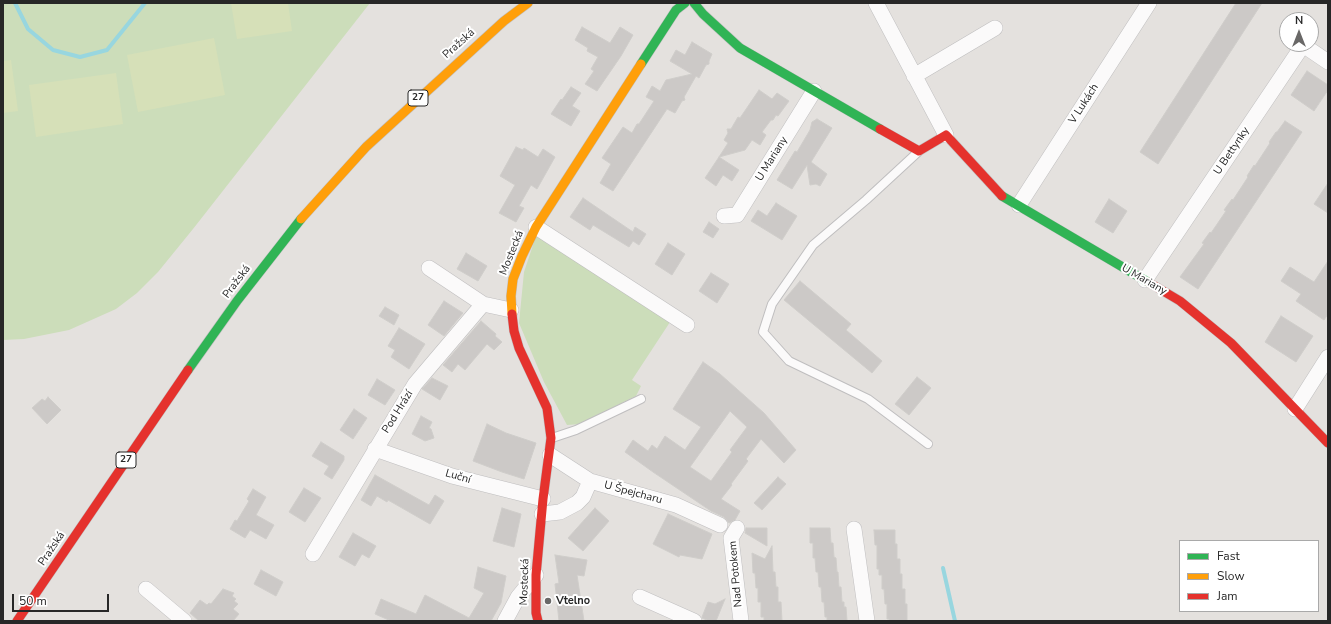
<!DOCTYPE html>
<meta charset="utf-8">
<style>
body{margin:0}
#map{position:relative;width:1331px;height:624px;overflow:hidden;background:#e4e1de;font-family:"Nunito Sans",sans-serif}
canvas{display:block}
.frame{position:absolute;inset:0;border:4px solid #272727;pointer-events:none}
.legend{position:absolute;left:1179px;top:540px;width:140px;height:72px;box-sizing:border-box;background:#fff;border:1px solid #a9a9a9;margin:0;padding:5px 7px;list-style:none;font-size:12px;color:#272727}
.legend li{display:flex;align-items:center;gap:8px;height:20px}
.legend b{width:20px;border:1px solid #a9a9a9}
.north{position:absolute;left:1279px;top:12px;width:40px;height:40px;box-sizing:border-box;background:#fff;border:1px solid #a9a9a9;border-radius:50%;rotate:0deg;font-size:11px;font-weight:700;line-height:16px;text-align:center;color:#272727}
.north::after{content:'';display:block;margin:auto;width:14px;height:18px;background:#696867;clip-path:polygon(50% 0,100% 100%,50% 72%,0 100%)}
.scale{position:absolute;left:12px;top:594px;width:97px;height:18px;box-sizing:border-box;border:2px solid #272727;border-top:0;padding-left:5px;font-size:12px;line-height:14px;white-space:nowrap;color:#272727;-webkit-text-stroke:3px #fff;paint-order:stroke}
</style>
<div id="map">
<canvas width="1331" height="624"></canvas>
<div class="frame"></div>
<ul class="legend">
<li><b style="height:5px;background:#30b455"></b>Fast</li>
<li><b style="height:5px;background:#ff9f0a"></b>Slow</li>
<li><b style="height:5px;background:#e5322d"></b>Jam</li>
</ul>
<div class="north">N</div>
<div class="scale">50 m</div>
</div>
<script>
const g = document.querySelector('canvas').getContext('2d');
g.lineJoin = 'round';
function paint(path, color) { g.fillStyle = color; g.fill(path, 'evenodd'); }
const toPath = rows => new Path2D(rows.map(r => 'M' + r).join(''));
function trace(path, color, width, dash) { g.strokeStyle = color; g.lineWidth = width; g.lineCap = dash ? 'butt' : 'round'; g.setLineDash(dash || []); g.stroke(path); }
function label(font, color, halo, rows, align = 'center') {
  g.font = font + ' "Nunito Sans",sans-serif'; g.lineWidth = 4; g.setLineDash([]); g.textBaseline = 'middle'; g.strokeStyle = halo; g.fillStyle = color; for (const [text, x, y, turn = 0] of rows) {
    g.save(); g.translate(x, y); g.rotate((+turn || 0) * Math.PI / 180); g.textAlign = isNaN(turn) ? turn : align; if (halo) g.strokeText(text, 0, 0); g.fillText(text, 0, 0); g.restore();
  }
}
const green = toPath([
 [3,3,370,3,193,229,158,272,137,293,116,309,69,330,24,339,3,340],
 [537,233,672,319,632,380,641,386,636,396,581,424,567,425,544,382,519,323,524,272]
]);
const pitch = toPath([
 [231,3,288,3,292,31,237,39],
 [214,38,225,95,138,112,127,55],
 [11,60,18,111,3,113,3,61],
 [116,73,123,124,36,137,29,85]
]);
const stream = toPath([
 [15,3,28,29,53,50,80,57,107,50,145,3],
 [943,568,955,621]
]);
const building = toPath([
 [1236,3,1262,3,1158,164,1140,152,1236,3],
 [582,27,610,43,620,27,633,35,621,56,597,91,585,84,594,71,591,69,598,57,587,51,588,48,575,40,582,27],
 [692,42,712,54,709,61,709,64,706,65,699,78,696,76,684,97,685,100,682,101,675,113,667,109,613,191,600,183,611,164,602,158,623,127,632,133,637,124,639,124,654,101,646,97,652,86,660,91,666,80,692,74,670,61,676,50,685,55,692,42],
 [1307,71,1328,85,1328,90,1314,111,1291,95,1307,71],
 [571,87,581,93,572,106,580,111,571,126,551,114,561,99,562,100,571,87],
 [759,90,772,99,777,93,789,101,778,116,776,115,773,120,771,120,762,132,766,135,760,145,752,140,745,150,719,157,728,143,724,140,728,133,727,129,731,129,738,117,740,118,759,90],
 [817,119,832,128,811,162,827,174,820,186,816,184,810,185,807,165,792,189,777,180,795,151,797,152,810,130,812,122,817,119],
 [1285,121,1302,132,1198,289,1180,277,1204,244,1202,243,1210,232,1211,233,1226,211,1224,210,1232,199,1233,200,1248,177,1247,176,1254,165,1255,166,1270,143,1269,142,1276,132,1277,132,1285,121],
 [516,147,523,150,524,148,538,157,543,149,555,157,537,189,531,185,519,206,524,208,516,222,499,213,515,185,500,176,516,147],
 [719,157,739,170,732,181,723,175,716,186,705,178,719,157],
 [1328,183,1328,213,1314,204,1328,183],
 [583,198,633,232,635,227,646,234,639,245,633,241,629,247,593,225,590,230,570,217,583,198],
 [1109,199,1127,211,1113,233,1095,222,1109,199],
 [776,203,797,216,782,240,751,221,758,210,767,216,776,203],
 [709,222,719,229,713,238,703,232,709,222],
 [668,243,685,254,672,275,655,264,668,243],
 [466,253,487,266,478,281,457,269,466,253],
 [1328,261,1328,314,1324,320,1296,301,1301,294,1281,281,1290,267,1314,282,1328,261],
 [711,273,729,284,717,303,699,291,711,273],
 [800,281,851,324,846,330,882,361,872,373,784,300,800,281],
 [444,301,463,313,444,336,428,325,444,301],
 [385,307,399,315,394,325,379,316,385,307],
 [1281,316,1313,336,1296,362,1265,342,1281,316],
 [481,321,496,334,495,336,502,342,494,350,487,344,465,370,458,364,452,372,443,365,481,321],
 [399,328,425,344,409,369,391,357,395,350,388,346,399,328],
 [703,362,720,374,764,413,796,450,784,463,761,439,746,459,748,461,731,484,732,485,721,499,740,511,735,520,729,523,724,517,711,511,653,472,625,452,633,440,648,451,652,445,657,449,665,436,685,450,701,427,673,409,703,362],
 [730,411,747,427,730,450,732,452,711,481,690,467,730,411],
 [917,377,931,388,909,415,895,404,917,377],
 [432,378,448,386,440,400,422,389,432,378],
 [377,379,395,390,385,405,368,395,377,379],
 [48,397,61,410,47,424,32,408,42,399,45,401,48,397],
 [354,409,367,418,353,439,340,430,354,409],
 [421,416,432,422,429,428,431,429,434,438,425,441,412,434,421,416],
 [487,424,506,433,536,443,524,479,502,472,473,461,487,424],
 [321,442,344,456,344,460,332,479,324,474,329,466,312,456,321,442],
 [375,475,429,505,435,495,444,501,430,524,388,500,387,502,377,496,371,506,361,500,375,475],
 [778,477,786,484,762,510,754,503,778,477],
 [304,488,321,498,305,522,289,512,304,488],
 [253,489,266,497,256,515,274,525,266,539,250,530,245,538,230,529,235,520,237,521,249,501,247,499,253,489],
 [502,508,521,514,514,547,493,541,502,508],
 [595,508,609,521,583,551,568,538,595,508],
 [668,514,712,534,702,559,680,555,679,557,653,544,668,514],
 [746,528,767,528,767,546,745,533,746,528],
 [810,528,830,528,831,543,833,543,834,557,836,558,837,572,838,572,839,587,841,587,842,602,844,602,844,607,846,607,847,621,827,621,827,617,825,617,824,602,822,602,821,587,819,587,818,572,816,572,815,558,813,558,813,543,810,543,810,528],
 [874,530,895,530,895,544,897,544,897,559,900,559,900,574,902,574,902,589,905,589,905,604,907,604,907,621,889,621,889,619,887,619,887,604,885,604,884,589,882,589,882,575,879,575,879,569,877,569,877,545,875,545,874,530],
 [353,533,376,546,369,558,362,554,355,566,339,557,353,533],
 [772,546,773,572,775,572,776,587,778,587,778,602,781,602,782,621,764,621,764,617,761,617,761,602,758,602,758,588,756,588,755,573,753,573,752,553,765,559,772,546],
 [555,555,587,560,584,576,577,575,584,621,559,621,555,584,559,583,555,555],
 [478,567,506,576,501,603,491,621,391,621,375,614,381,599,416,614,425,595,469,618,484,593,474,588,478,567],
 [261,570,283,582,276,596,254,584,261,570],
 [223,589,234,593,232,596,236,599,234,601,238,604,233,609,239,614,233,621,199,621,190,613,200,600,207,605,209,603,211,604,223,589],
 [725,599,716,621,709,621,702,618,702,617,708,602,715,604,725,599]
]);
const lane = toPath([
 [918,152,866,200,813,245,772,304,763,332,789,361,868,399,928,444],
 [552,438,576,430,641,399]
]);
const street = toPath([
 [876,3,946,135],
 [914,76,995,28],
 [1019,205,1149,3],
 [724,216,737,215,814,91],
 [536,227,687,325],
 [429,268,483,304,511,310],
 [1145,280,1303,45,1328,62],
 [1295,409,1328,357],
 [375,449,452,476,543,499],
 [550,455,590,481,676,505,720,525],
 [542,514,560,512,577,503,583,497,590,481],
 [737,528,731,538,741,621],
 [854,529,867,621],
 [313,554,415,384,483,304],
 [146,589,184,621],
 [640,597,694,621],
 [505,621,518,597,536,575]
]);
const fast = toPath([
 [694,3,703,14,740,48,880,129],
 [641,64,676,10,685,3],
 [1002,196,1148,282],
 [188,370,237,301,301,219]
]);
const slow = toPath([
 [301,219,366,147,504,21,528,3],
 [512,314,511,296,513,279,522,256,536,227,641,64]
]);
const jam = toPath([
 [880,129,919,151,946,135,1002,196],
 [1148,282,1180,301,1231,343,1328,443],
 [512,314,514,331,519,348,547,408,551,438,543,499,536,575,536,613,538,621],
 [17,621,188,370]
]);
const markers = [
 [548,601,4,"#696867"]
];
const shields = [
 [418,98,20],
 [126,460,20]
];
const shieldNames = [
 ["27",418,98],
 ["27",126,460]
];
const streetNames = [
 ["Pražská",459,44,-42],
 ["V Lukách",1084,104,-57],
 ["U Bettynky",1232,151,-56],
 ["U Mariany",772,159,-58],
 ["Mostecká",512,253,-68],
 ["U Mariany",1144,280,30],
 ["Pražská",237,282,-53],
 ["Pod Hrází",398,412,-58],
 ["Luční",458,477,16],
 ["U Špejcharu",633,493,15],
 ["Pražská",52,549,-56],
 ["Nad Potokem",736,574,-95],
 ["Mostecká",525,582,-88]
];
const poiNames = [
 ["Vtelno",556,601]
];
paint(green, '#ccddba');
paint(pitch, '#d6e0b8');
trace(stream, '#98d6df', 4);
paint(building, '#ccc9c7');
trace(building, '#cfcdca', 1);
trace(lane, '#bfbebf', 10);
trace(street, '#bfbebf', 16);
trace(fast, '#bfbebf', 10);
trace(slow, '#bfbebf', 10);
trace(jam, '#bfbebf', 10);
trace(lane, '#fbfafa', 8);
trace(street, '#fbfafa', 15);
trace(fast, '#30b455', 9);
trace(slow, '#ff9f0a', 9);
trace(jam, '#e5322d', 9);
for (const [x, y, r, color] of markers) { const dot = new Path2D(); dot.arc(x, y, r, 0, 2 * Math.PI); g.fillStyle = color; g.fill(dot); trace(dot, '#fff', 1.5); }
for (const [x, y, w] of shields) { const box = new Path2D(); box.roundRect(x - w / 2, y - 8, w, 16, 3); g.fillStyle = '#fff'; g.fill(box); trace(box, '#272727', 1); }
label('bold 10px', '#272727', null, shieldNames);
label('11px', '#272727', '#fff', streetNames);
label('bold 11px', '#272727', '#fff', poiNames, 'left');
</script>
